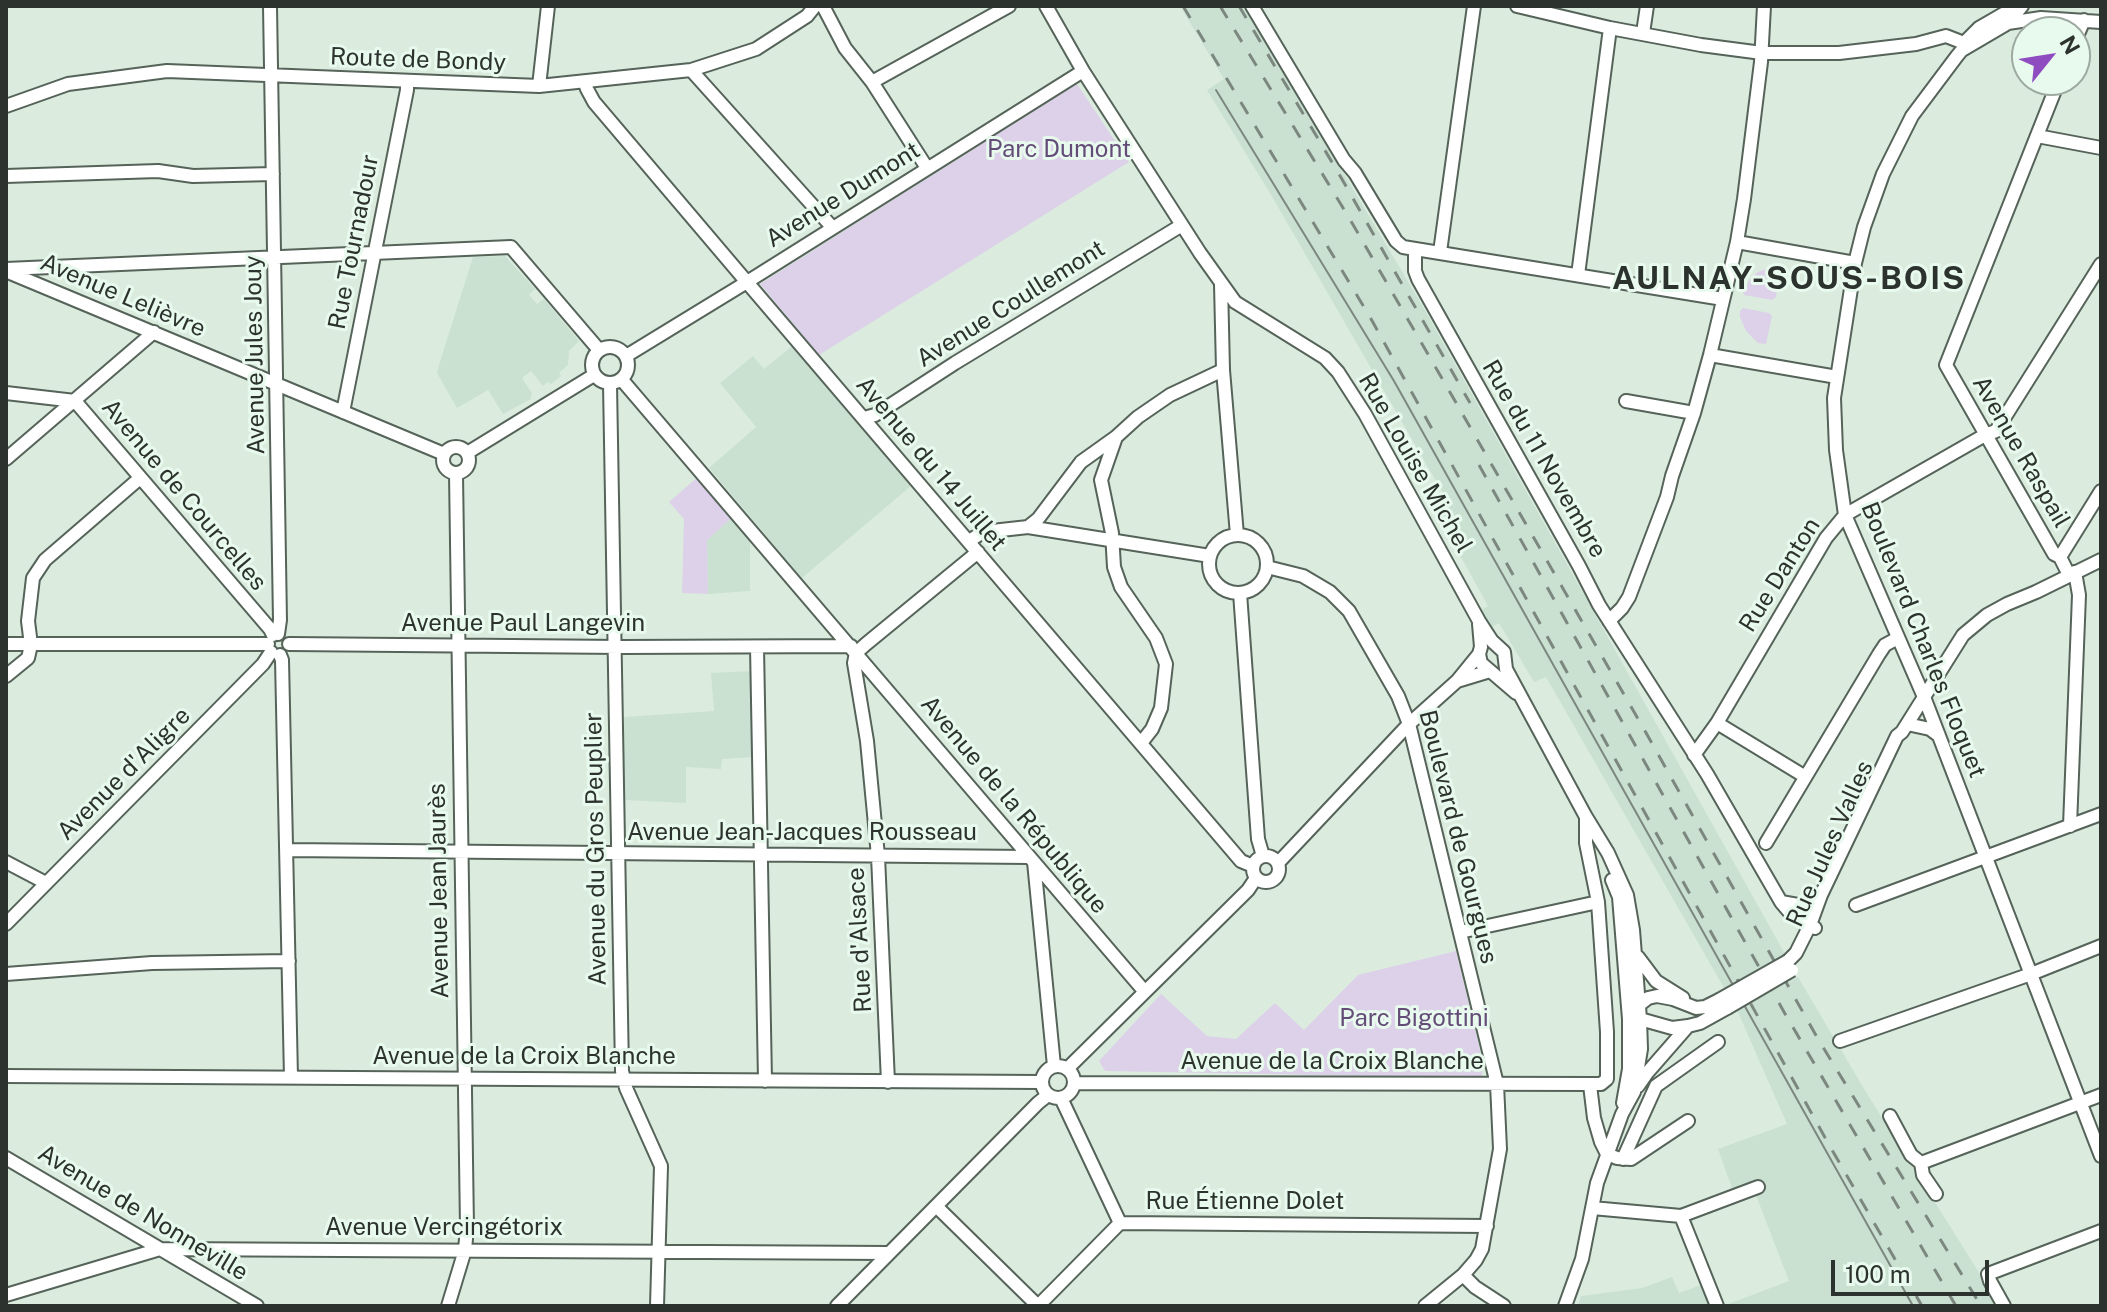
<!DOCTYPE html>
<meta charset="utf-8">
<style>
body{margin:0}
#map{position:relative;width:2107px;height:1312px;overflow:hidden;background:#dbecdf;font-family:"Public Sans",sans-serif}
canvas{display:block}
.frame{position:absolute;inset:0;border:8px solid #2c322e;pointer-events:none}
.north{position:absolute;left:2011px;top:16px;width:80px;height:80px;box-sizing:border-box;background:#e8f9ed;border:2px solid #9da9a1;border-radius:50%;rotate:60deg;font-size:22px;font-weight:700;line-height:32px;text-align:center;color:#2c322e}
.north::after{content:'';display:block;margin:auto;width:28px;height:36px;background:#8f4cc1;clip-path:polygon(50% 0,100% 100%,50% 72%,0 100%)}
.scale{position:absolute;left:1831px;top:1260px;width:158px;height:36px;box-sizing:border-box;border:4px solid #2c322e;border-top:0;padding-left:10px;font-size:24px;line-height:28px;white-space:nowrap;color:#2c322e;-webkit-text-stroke:6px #e8f9ed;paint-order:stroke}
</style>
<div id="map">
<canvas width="2107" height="1312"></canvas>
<div class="frame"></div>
<div class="north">N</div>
<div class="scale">100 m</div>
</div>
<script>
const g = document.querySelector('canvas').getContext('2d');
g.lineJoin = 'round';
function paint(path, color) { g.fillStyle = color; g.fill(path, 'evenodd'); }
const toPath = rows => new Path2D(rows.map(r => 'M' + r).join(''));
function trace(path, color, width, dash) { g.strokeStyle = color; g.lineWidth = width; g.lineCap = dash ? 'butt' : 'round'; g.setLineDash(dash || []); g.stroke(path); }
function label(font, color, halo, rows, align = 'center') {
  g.font = font + ' "Public Sans",sans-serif'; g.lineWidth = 6; g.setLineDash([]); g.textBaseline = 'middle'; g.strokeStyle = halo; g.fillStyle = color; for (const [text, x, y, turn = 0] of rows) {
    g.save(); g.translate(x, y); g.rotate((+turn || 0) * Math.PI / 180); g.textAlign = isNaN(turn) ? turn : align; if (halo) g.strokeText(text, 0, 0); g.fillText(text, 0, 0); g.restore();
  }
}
const built = toPath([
 [1180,6,1244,6,1422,305,1785,954,1724,988,1546,677,1534,682,1499,623,1490,628,1480,611,1488,606,1434,508,1447,500,1274,200,1207,90,1224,79],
 [505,256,535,289,529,295,537,304,544,299,579,341,569,351,568,365,559,373,561,376,551,384,548,382,543,386,531,371,522,378,532,393,531,399,527,401,503,414,488,390,457,408,437,373,439,365,473,257],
 [792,346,911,486,802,578,709,468,756,427,720,383,753,356,764,369],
 [733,517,750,538,750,591,708,594,707,540],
 [752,671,754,757,722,759,721,769,686,767,686,803,624,800,624,717,714,711,711,673],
 [1798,977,1866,1092,2000,1306,1723,1306,1789,1281,1752,1185,1733,1191,1718,1149,1787,1124,1737,1010],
 [1672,1277,1679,1293,1704,1284,1711,1306,1578,1306,1581,1296,1642,1288]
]);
const green = toPath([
 [1077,84,1129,162,819,355,760,284],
 [1769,268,1777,268,1780,271,1776,297,1772,300,1744,295,1743,292,1750,279,1758,272],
 [1743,308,1769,313,1772,316,1766,344,1758,343,1746,331,1740,317,1740,311],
 [699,476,733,517,707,540,708,594,682,593,684,519,669,502],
 [1456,951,1482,1058,1482,1078,1105,1071,1099,1061,1161,994,1207,1036,1236,1039,1275,1003,1304,1030,1358,975]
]);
const minor = toPath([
 [270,6,280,620,278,634],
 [823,6,845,48,872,82,927,168],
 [1046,6,1083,71,1200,253,1235,302,1325,358,1338,372,1365,414,1479,621,1492,641,1504,652,1506,669,1586,817,1608,853,1627,895,1633,930,1640,1019,1641,1049,1634,1092,1622,1114,1597,1183,1582,1259,1565,1306],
 [1252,6,1344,160,1355,173,1396,241,1403,247,1723,299],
 [1517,6,1610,28,1701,45,1762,53,1839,53,1916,44,1946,36,1964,43],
 [2022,6,2008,23,1962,50,1957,56,1912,116,1883,174,1864,227,1855,263,1834,398,1836,450,1845,515,1924,697,2101,1156],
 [2008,23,2041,18,2101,22],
 [1643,33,1647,6],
 [2075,41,2084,20],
 [1964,43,1979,28,2017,6],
 [691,70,832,227],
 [2059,80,1946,365,2054,554,2060,557,2069,575],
 [872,82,1009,6],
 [585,83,587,89,594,102,740,274,1241,861,1253,866],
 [539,86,548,6],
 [6,106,68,84,167,71,539,86,691,70,756,49,807,16,815,6],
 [2037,136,2101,148],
 [6,176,158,171,193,176,273,174],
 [1737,242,1855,263],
 [1415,250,1415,271,1418,279,1579,566,1599,605,1707,774,1781,902,1792,915,1815,928],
 [1440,252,1474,6],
 [6,269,511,247,599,350],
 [8,272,444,454],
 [1578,275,1610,28],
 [1221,284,1223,370,1237,535],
 '592 365a18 18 0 1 1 36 0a18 18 0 1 1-36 0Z',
 [1710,355,1837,377],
 [626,356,747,282,1083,71],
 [622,380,1145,992],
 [610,384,622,1071,626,1088,661,1166,657,1306],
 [6,393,75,401,270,629,273,635],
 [1626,401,1694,413],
 [343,412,407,90,407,81],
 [864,418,875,415,955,363,1182,225],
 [1116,437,1101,480,1112,533,1114,567,1121,587,1156,638,1166,664,1161,708,1152,729,1141,743],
 '443 460a13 13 0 1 1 26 0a13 13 0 1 1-26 0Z',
 [467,453,594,375],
 [6,459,154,332],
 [1028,527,1038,519,1081,462,1116,437,1138,417,1170,395,1223,370],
 '1209 564a29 29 0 1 1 58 0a29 29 0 1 1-58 0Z',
 [969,541,983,532,1028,527,1210,556],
 [2060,557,2101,491],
 [1267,567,1303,576,1330,592,1349,611,1398,696,1409,724,1497,1084,1500,1149,1482,1249,1476,1260,1463,1275,1425,1306],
 [1240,593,1258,839,1263,856],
 [1609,621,1622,608,1629,597,1667,497,1672,476,1694,413,1710,355,1737,242,1744,199,1761,62,1764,6],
 [1479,624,1481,647,1479,654,1481,663,1516,693],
 [6,644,268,644],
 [289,644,622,647,851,646],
 [757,647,765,1081],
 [280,655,282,660,291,1077],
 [6,676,28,658,31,645,28,621,33,578,45,560,140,478],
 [1457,681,1490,671],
 [1717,723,1804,776],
 [1907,724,1930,729,1938,735],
 [1694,755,1717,723,1826,538,1845,515,1985,435,1996,431,2101,264],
 [2070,826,2079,595,2075,572],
 [1766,843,1879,654,1885,645,1898,638],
 [287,850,1029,857],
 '1253 869a13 13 0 1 1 26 0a13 13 0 1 1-26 0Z',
 [6,862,46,883],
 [1034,862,1054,1066],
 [1278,863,1409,724,1457,681,1479,654],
 [1612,880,1619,897,1629,1019,1629,1069,1623,1103],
 [1781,902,1798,905,1809,904,1821,895],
 [1856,905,2101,814],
 [6,924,263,664,271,652],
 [1460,932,1598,902],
 [1638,957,1656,981,1683,998],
 [1788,961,1796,953,1810,925,1821,895,1897,736,1902,732,1963,635,1987,615,2007,604,2036,592,2101,560],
 [6,974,152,963,289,961],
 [1634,1009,1648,998,1657,996,1673,999,1696,1008,1705,1007,1719,1000],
 [1637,1013,1640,1019,1672,1028,1688,1026,1700,1023,1727,1008],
 [1840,1041,2031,974,2101,946],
 '1042 1082a16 16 0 1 1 32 0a16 16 0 1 1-32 0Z',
 [1068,1068,1248,890,1256,878],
 [6,1076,1042,1082],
 [888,1082,878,856,867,741,854,663,856,653,866,644,978,552],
 [1075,1083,1601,1084,1607,1079,1607,1032,1598,902,1586,843,1586,819],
 [1590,1085,1594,1118,1601,1142,1607,1154,1617,1158,1631,1159,1688,1121],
 [1638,1086,1647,1073,1688,1026],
 [1061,1098,1120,1223],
 [1890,1116,1911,1155,1921,1163,1923,1175,1936,1194],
 [6,1158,257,1306],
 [1623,1159,1656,1086,1718,1042],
 [1921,1163,2101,1095],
 [936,1206,1038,1306],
 [1592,1208,1681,1216,1758,1187],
 [1681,1216,1717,1306],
 [1463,1275,1475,1287,1504,1306],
 [6,1295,160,1249,889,1253],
 [448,1306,465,1250,467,1227,456,474],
 [837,1306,1038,1103,1048,1095],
 [1038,1306,1120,1223,1487,1226],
 [2004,1306,1990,1281,1988,1274,2101,1231]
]);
const tram = toPath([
 [1216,90,1394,381,1913,1306]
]);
const rail = toPath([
 [1183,6,1370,317,1828,1143,1922,1306],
 [1220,6,1348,216,1447,387,1645,731,1818,1039,1981,1306],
 [1239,6,1339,174,1470,403],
 [1479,465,1784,1012,1956,1306]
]);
const minorBridge = toPath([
 [1719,1000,1788,961],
 [1727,1008,1792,970]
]);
const streetNames = [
 ["Route de Bondy",418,60,2],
 ["Avenue Dumont",843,195,-32],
 ["Rue Tournadour",354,242,-79],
 ["Avenue Lelièvre",123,296,23],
 ["Avenue Coullemont",1011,304,-32],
 ["Avenue Jules Jouy",255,355,-91],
 ["Avenue Raspail",2021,452,60],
 ["Rue du 11 Novembre",1544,459,60],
 ["Rue Louise Michel",1415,463,60],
 ["Avenue du 14 Juillet",931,464,50],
 ["Avenue de Courcelles",184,495,50],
 ["Rue Danton",1780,575,-58],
 ["Avenue Paul Langevin",523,624],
 ["Boulevard Charles Floquet",1923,640,68],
 ["Avenue d'Aligre",124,774,-45],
 ["Avenue de la République",1014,805,50],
 ["Avenue Jean-Jacques Rousseau",802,833],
 ["Boulevard de Gourgues",1458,837,76],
 ["Rue Jules Valles",1830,844,-66],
 ["Avenue du Gros Peuplier",596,849,-91],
 ["Avenue Jean Jaurès",439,891,-91],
 ["Rue d'Alsace",860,940,-93],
 ["Avenue de la Croix Blanche",524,1057],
 ["Avenue de la Croix Blanche",1332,1062],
 ["Rue Étienne Dolet",1245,1202],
 ["Avenue de Nonneville",143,1213,31],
 ["Avenue Vercingétorix",444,1228]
];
const parkNames = [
 ["Parc Dumont",1059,150],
 ["Parc Bigottini",1414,1019]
];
const districtNames = [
 ["AULNAY-SOUS-BOIS",1789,279]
];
paint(built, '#cae1d1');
paint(green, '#dcd1e8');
trace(minor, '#556359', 16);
trace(minor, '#fff', 12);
trace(tram, '#7c877f', 2);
trace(rail, '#7c877f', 3, [14, 14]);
trace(minorBridge, '#556359', 16, []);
trace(minorBridge, '#fff', 12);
label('24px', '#2c322e', '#e8f9ed', streetNames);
label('24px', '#644c78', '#e8f9ed', parkNames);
g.letterSpacing = '2px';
label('bold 32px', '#2c322e', '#e8f9ed', districtNames);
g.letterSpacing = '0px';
</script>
